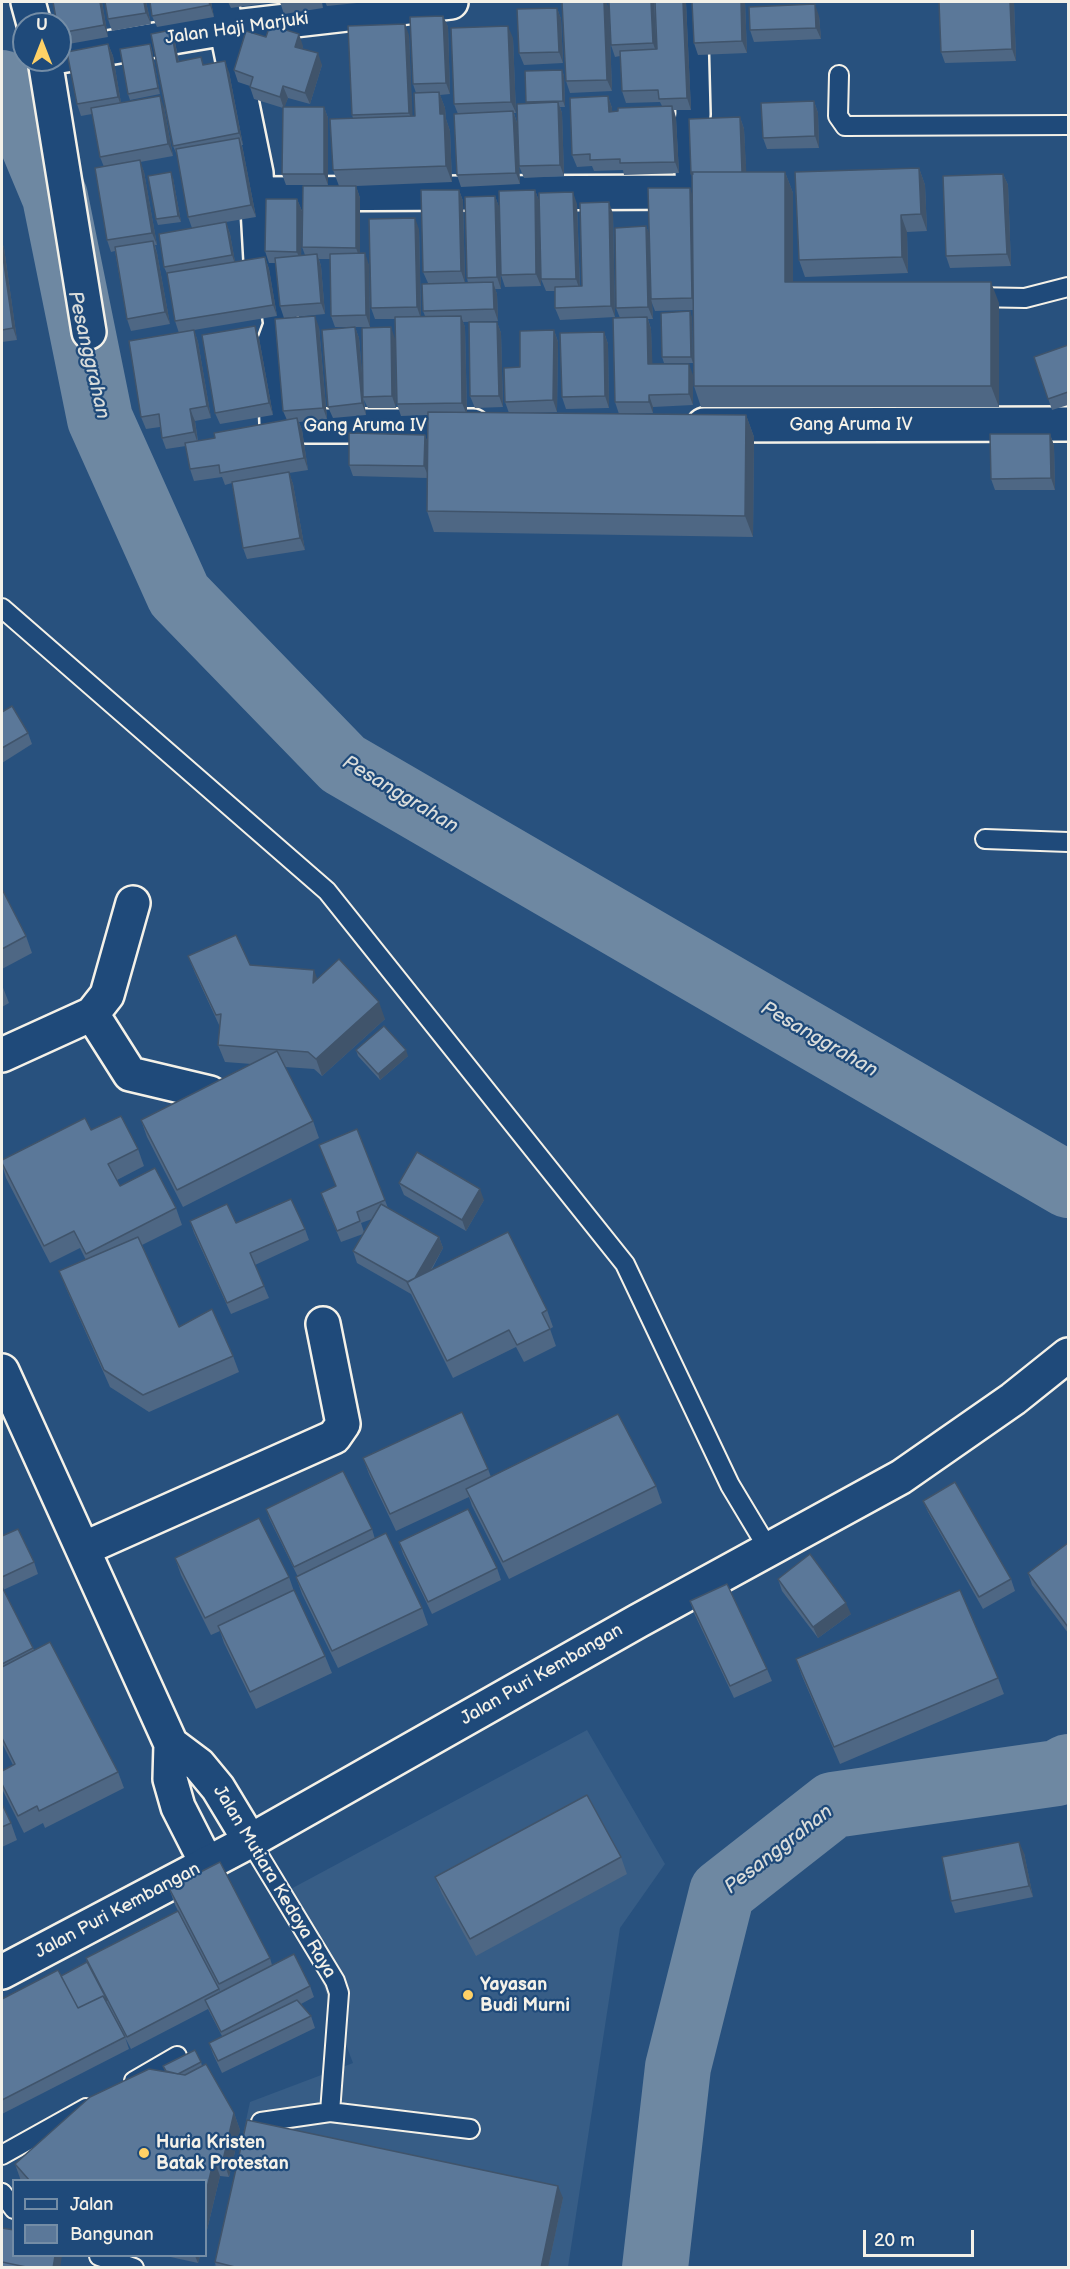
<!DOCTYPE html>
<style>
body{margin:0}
#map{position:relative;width:1070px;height:2269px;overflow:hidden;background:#28517e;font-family:"Balsamiq Sans",sans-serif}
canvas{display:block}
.frame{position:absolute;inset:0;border:3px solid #f4f1e8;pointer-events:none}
.legend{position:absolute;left:12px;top:2179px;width:195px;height:78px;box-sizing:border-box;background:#1f4a7a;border:2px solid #748da6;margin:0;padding:8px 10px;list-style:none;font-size:18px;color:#f4f1e8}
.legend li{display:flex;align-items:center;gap:12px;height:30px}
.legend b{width:30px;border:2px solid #748da6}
.north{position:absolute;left:12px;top:12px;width:60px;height:60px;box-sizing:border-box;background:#1f4a7a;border:2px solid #748da6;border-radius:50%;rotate:0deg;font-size:16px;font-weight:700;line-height:24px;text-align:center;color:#f4f1e8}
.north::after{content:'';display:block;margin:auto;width:21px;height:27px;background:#ffd166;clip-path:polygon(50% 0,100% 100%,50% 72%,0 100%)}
.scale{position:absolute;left:863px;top:2230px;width:111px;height:27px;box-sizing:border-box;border:3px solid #f4f1e8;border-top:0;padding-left:8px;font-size:18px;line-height:21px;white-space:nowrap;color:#f4f1e8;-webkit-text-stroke:4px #1f4a7a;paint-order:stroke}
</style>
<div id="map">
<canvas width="1070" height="2269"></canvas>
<div class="frame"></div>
<ul class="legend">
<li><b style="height:8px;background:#1f4a7a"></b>Jalan</li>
<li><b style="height:16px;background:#5b7899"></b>Bangunan</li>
</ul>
<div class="north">U</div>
<div class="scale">20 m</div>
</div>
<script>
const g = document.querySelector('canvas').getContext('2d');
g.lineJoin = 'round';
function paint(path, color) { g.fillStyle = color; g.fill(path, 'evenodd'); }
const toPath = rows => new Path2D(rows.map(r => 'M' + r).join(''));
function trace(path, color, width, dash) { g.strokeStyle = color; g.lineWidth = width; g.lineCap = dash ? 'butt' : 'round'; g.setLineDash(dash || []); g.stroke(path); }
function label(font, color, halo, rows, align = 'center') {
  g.font = font + ' "Balsamiq Sans",sans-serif'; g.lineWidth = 4.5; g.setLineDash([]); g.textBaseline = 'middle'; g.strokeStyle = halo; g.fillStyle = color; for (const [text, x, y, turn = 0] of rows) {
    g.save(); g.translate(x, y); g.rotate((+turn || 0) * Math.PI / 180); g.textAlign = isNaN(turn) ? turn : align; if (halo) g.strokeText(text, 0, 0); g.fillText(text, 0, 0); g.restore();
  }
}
const built = toPath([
 [587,1730,665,1864,620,1928,568,2267,214,2268,250,2102,353,2063,287,1891]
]);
const river = toPath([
 [2,83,9,87,55,197,100,419,179,595,343,764,1068,1185],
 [655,2268,678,2067,722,1892,833,1805,1057,1773,1068,1767]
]);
const lane = toPath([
 [839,75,838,116,845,126,1068,125],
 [974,297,1025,298,1068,287],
 [2,608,327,891,625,1264,730,1485,769,1550],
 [985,839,1068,842],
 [250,1841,335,1981,339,1993,330,2112,261,2122],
 [134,2081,177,2056],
 [330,2112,470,2129],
 [2,2155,86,2108],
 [2,2193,14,2209],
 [99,2256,134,2268]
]);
const street = toPath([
 [28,2,34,24],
 [221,2,256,173,261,261,272,269,278,305,281,325,274,344,277,423,280,426,473,426],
 [60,56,226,28,451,2],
 [45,60,89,332],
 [258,194,690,192,693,187,690,140,693,114,690,2],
 [704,425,1068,424],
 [92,1014,130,1074,210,1093],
 [2,1055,92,1014,107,995,133,903],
 [2,1371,171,1744,170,1779,178,1807,207,1864],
 [83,1549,334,1437,343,1424,323,1324],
 [171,1744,199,1765,218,1788,250,1841]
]);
const secondary = toPath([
 [2,1972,250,1841,638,1621,901,1477,1013,1399,1068,1355]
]);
const wall = toPath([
 [102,2,108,37,63,45,60,36,60,24],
 [105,2,146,2,151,24,112,31,108,19],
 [211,2,214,17,157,27,152,16],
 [228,2,273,2,231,8],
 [280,2,322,2,323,8,284,14],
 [325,2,356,2,357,3,327,6],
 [655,2,686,2,691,110,674,110,676,118,679,173,624,175,623,170,594,171,592,166,577,167,572,155,608,96,612,108,612,112,662,106,660,102,626,103,622,91,620,56,615,57,611,45],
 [692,2,745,2,747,53,698,55,694,43],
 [939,2,1014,2,1016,61,945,63,941,52],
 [557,8,561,19,563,63,524,65,519,53],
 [609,8,612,91,570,93,566,81],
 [443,16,448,27,450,94,440,95,445,108,446,119,450,131,452,182,356,186,360,198,360,253,369,265,370,327,355,327,359,338,363,385,395,339,396,408,368,408,364,400,366,415,333,418,328,407,350,327,335,327,331,316,330,259,319,259,321,266,325,314,284,318,280,306,276,263,269,263,265,251,297,199,302,211,301,256,305,255,302,247,339,186,333,170,353,118,352,115,409,35,412,116,415,116,416,93,413,84],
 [819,16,821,39,754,42,750,30],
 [266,37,303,46,302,49,322,65,310,104,288,98,284,107,324,107,328,118,328,185,286,185,282,174,283,108,254,99,250,87,250,86,238,82,234,70],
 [513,38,516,113,514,113,517,123,520,184,461,187,457,175,458,114,454,104],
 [175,42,179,62,204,65,229,72,243,145,242,145,243,150,256,217,226,222,230,234,235,262,265,257,269,269,277,316,194,330,198,342,211,418,195,421,198,441,215,438,287,420,283,411,319,327,327,419,299,422,302,430,308,470,289,473,293,484,305,550,247,559,243,548,232,483,225,485,222,477,194,481,190,469,186,446,166,449,162,438,160,427,146,429,141,417,179,333,175,321,168,276,164,267,192,228,188,217,177,155,173,146],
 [108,44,113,56,121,103,164,107,173,156,140,162,144,172,157,245,155,245,157,253,170,324,131,331,127,319,115,251,111,252,107,240,104,167,100,157,92,114,81,116,77,104],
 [150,44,152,50,160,94,130,100,128,94],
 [562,70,564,76,565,107,560,107,562,113,564,176,524,178,519,166,526,102],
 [814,101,818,113,819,148,767,149,763,138],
 [740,117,744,129,746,172,785,172,793,193,793,282,999,303,999,407,701,407,694,386,693,310,655,311,652,303,653,319,648,319,651,329,652,364,693,375,693,405,653,407,653,413,621,414,746,415,754,437,753,537,434,532,427,511,427,478,353,476,349,465,425,435,427,441,428,415,401,416,397,404,395,319,375,319,371,308,419,229,421,316,425,316,423,311,468,283,467,278,495,196,499,207,501,289,495,289,497,294,498,321,463,322,465,327,467,412,509,413,505,402,520,367,554,330,558,342,557,412,529,413,619,414,615,402,620,318,616,308,646,226,649,234,693,196,693,178,691,174],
 [919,168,925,185,927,231,907,232,908,273,805,277,799,260],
 [1003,174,1008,185,1011,266,950,268,946,256],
 [173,178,181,222,158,225,156,219],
 [459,190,463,201,465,283,428,283,423,272],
 [535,190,539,201,541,286,505,287,501,275],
 [577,204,580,286,582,286,613,214,615,317,560,320,555,308,555,291,546,291,541,279],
 [2,242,4,248,17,340,2,342],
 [692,317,693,363,664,363,662,357],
 [497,322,501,333,503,407,475,408,470,396],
 [255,326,259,338,273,415,220,424,215,413],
 [604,332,608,344,609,408,566,409,562,397],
 [1068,345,1068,405,1052,410,1034,357],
 [1050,434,1054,446,1055,490,995,490,991,479],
 [2,712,28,733,32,744,2,763],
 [2,889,26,936,32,953,2,969],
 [188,956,250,965,317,979,385,1019,322,1076,314,1069,285,1067,313,1121,319,1138,183,1207,147,1137,141,1120,252,1064,225,1062,218,1045,220,1027,195,973],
 [2,985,9,1003,2,1007],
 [356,1050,408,1056,380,1080,358,1056],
 [357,1129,388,1208,439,1237,443,1248,431,1271,547,1310,553,1327,550,1329,556,1346,524,1362,516,1347,453,1378,411,1294,357,1263,353,1251,363,1234,341,1242,325,1204,321,1193,336,1186,319,1145],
 [372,1219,364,1232,361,1223],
 [91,1130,138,1149,144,1166,117,1180,120,1186,176,1208,182,1225,142,1245,179,1327,233,1356,239,1372,149,1412,110,1387,66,1288,59,1271,86,1260,80,1248,50,1263,6,1178,2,1164,2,1160],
 [399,1183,484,1200,466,1231,404,1195],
 [190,1221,305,1229,309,1240,255,1265,269,1298,231,1314,194,1233],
 [363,1458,488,1469,491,1477,656,1486,662,1503,509,1579,472,1506,469,1497,396,1531,369,1474],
 [923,1501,1011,1579,1015,1591,983,1609,928,1512],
 [266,1509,372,1529,375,1539,422,1608,428,1625,338,1668,302,1594,296,1577,298,1577,270,1520],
 [2,1536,34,1562,38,1574,3,1590,34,1650,118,1772,124,1788,45,1828,43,1823,24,1833,2,1789,2,1771,13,1765,2,1743],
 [399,1542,497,1568,501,1580,432,1614,403,1554],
 [1068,1543,1068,1633,1032,1585,1028,1573],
 [175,1558,289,1577,295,1594,325,1656,332,1673,256,1709,224,1643,220,1631,211,1635,181,1575],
 [778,1579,851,1614,818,1638,782,1591],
 [690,1601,767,1669,772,1681,734,1698,694,1613],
 [796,1659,998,1678,1004,1694,840,1764,802,1676],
 [2,1804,11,1823,17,1840,2,1847],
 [1024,1853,1033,1897,955,1913,951,1901],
 [621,1857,627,1874,476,1956,442,1894,435,1877],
 [169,1888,270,1958,272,1965,310,1986,314,1997,301,2004,311,2016,315,2028,222,2073,213,2054,209,2043,222,2036,208,2009,131,2049,109,2006,125,2037,129,2049,2,2114,2,1999,88,1966,86,1958,219,1989,220,1992,175,1905],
 [201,2062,202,2066,234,2113,240,2130,229,2177,220,2176,206,2234,206,2181,21,2181,15,2164,165,2071,163,2066],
 [563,2198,548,2268,217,2268,215,2262],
 [166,2256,200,2256,198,2263]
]);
const shadedWall = toPath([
 [100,2,102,2,108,37,104,25],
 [144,2,146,2,151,24,146,13],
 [209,2,211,2,214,17],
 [604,2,606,2,609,8,612,91,607,80],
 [651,2,654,2,657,55,653,43],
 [683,2,686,2,691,110,687,98],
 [741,2,745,2,747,53,742,41],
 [1010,2,1014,2,1016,61,1012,49],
 [815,4,819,16,821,39,816,28],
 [557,8,561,19,563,63,559,52],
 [443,16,448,27,450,94,446,83],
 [405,24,409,35,413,124,409,113],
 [508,26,513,38,516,113,511,102],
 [171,30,175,42,181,74,177,62],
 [299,34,303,46,300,58,295,47],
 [108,44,113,56,122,109,118,97],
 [150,44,152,50,160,94,158,88],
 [318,53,322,65,310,104,305,93],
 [225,61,229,72,243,145,239,133],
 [562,70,564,76,565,107,563,101],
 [283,86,288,98,284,109,280,97],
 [439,92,445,108,446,119,450,131,452,182,446,166,440,114],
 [160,96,164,107,173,156,168,144],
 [608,96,612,108,613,124,609,112],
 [814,101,818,113,819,148,815,136],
 [558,102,562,113,564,176,560,165],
 [672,106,676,118,679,173,675,162],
 [324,107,328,118,328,185,324,174],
 [513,111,517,123,520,184,516,173],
 [740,117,744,129,747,184,742,172],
 [239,138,243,150,256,217,251,205],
 [140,160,144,172,157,245,152,233],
 [919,168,925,185,927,231,921,214],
 [171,172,173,178,181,222,178,216],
 [785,172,793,193,793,303,785,282],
 [1003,174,1008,185,1011,266,1007,254],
 [356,186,360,198,360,259,356,248],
 [690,188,694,200,697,309,692,298],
 [459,190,463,201,465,283,461,271],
 [535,190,539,201,541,286,536,274],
 [573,192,577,204,580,291,576,279],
 [495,196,499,207,501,289,497,277],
 [297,199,302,211,301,264,297,252],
 [609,202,613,214,615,317,611,306],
 [901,215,907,232,908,273,902,257],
 [415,218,419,229,421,319,417,307],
 [226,222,230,234,236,267,232,255],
 [646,226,651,238,651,299,652,303,653,319,648,307],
 [153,241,157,253,170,324,165,312],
 [2,242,4,248,17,340,13,328,2,250],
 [365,253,369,265,370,327,366,315],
 [317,254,321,266,325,314,321,303],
 [265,257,269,269,277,316,273,305],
 [493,282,497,294,498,321,494,309],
 [991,282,999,303,999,407,991,386],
 [690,311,692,317,693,363,691,357],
 [315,316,319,327,327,419,323,408],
 [461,316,465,327,467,415,462,403],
 [647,317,651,329,653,376,648,364],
 [497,322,501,333,503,407,499,396],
 [255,326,259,338,273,415,269,403],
 [355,327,359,338,364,397,363,397,366,415,362,403],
 [391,327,395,339,396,408,392,396],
 [194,330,198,342,211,418,207,406],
 [554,330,558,342,557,412,553,400],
 [604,332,608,344,609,408,605,396],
 [689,364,693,375,693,405,689,394],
 [649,395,653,407,653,413,649,402],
 [190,409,195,421,198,444,194,432],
 [746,415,754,437,753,537,745,516],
 [297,418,302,430,308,470,304,458],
 [1050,434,1054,446,1055,490,1051,478],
 [425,435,429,446,429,478,424,466],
 [289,472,293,484,305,550,300,538],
 [314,970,320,986,313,983],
 [379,1002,385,1019,322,1076,316,1059],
 [406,1050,408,1056,380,1080,378,1074],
 [480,1189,484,1200,466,1231,462,1220],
 [439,1237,443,1248,416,1296,412,1284],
 [846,1603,851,1614,818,1638,813,1627],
 [1019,1842,1024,1853,1033,1897,1029,1886],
 [234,2113,240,2130,229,2177,223,2160],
 [214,2159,220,2176,206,2234,206,2192],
 [558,2186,563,2198,548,2268,541,2268],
 [55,2256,62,2256,60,2268,53,2268],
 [195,2256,200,2256,198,2263]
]);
const building = toPath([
 [53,2,100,2,104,25,60,33,60,24,57,24,53,2],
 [105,2,144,2,146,13,108,19,105,2],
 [150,2,209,2,210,5,152,16,150,2],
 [562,2,604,2,607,80,566,81,562,2],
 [609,2,651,2,653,43,611,45,609,2],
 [655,2,683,2,687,98,659,99,658,90,622,91,620,51,657,49,655,2],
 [692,2,741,2,742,41,694,43,692,2],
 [939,2,1010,2,1012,49,941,52,939,2],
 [815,4,816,28,750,30,749,7,815,4],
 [557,8,559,52,519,53,517,9,557,8],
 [443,16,446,83,413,84,410,17,443,16],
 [405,24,409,113,352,115,348,26,405,24],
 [270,25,299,34,295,47,318,53,305,93,283,86,280,97,250,87,253,77,234,70,246,31,266,37,270,25],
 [508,26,511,102,454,104,451,28,508,26],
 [171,30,177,62,201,57,203,65,225,61,239,133,173,146,151,34,171,30],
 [108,44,118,97,77,104,67,52,108,44],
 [150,44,158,88,128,94,120,49,150,44],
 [562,70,563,101,526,102,525,71,562,70],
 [439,92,440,114,444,114,446,166,333,170,330,119,415,116,414,93,439,92],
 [160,96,168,144,100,157,91,108,160,96],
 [608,96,609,112,618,111,618,108,672,106,675,162,620,163,620,159,590,160,590,154,572,155,570,98,608,96],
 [814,101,815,136,763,138,761,103,814,101],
 [558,102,560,165,519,166,517,104,558,102],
 [283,107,324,107,324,174,282,174,283,107],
 [513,111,516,173,457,175,454,114,513,111],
 [740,117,742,172,692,172,693,174,691,174,689,119,740,117],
 [239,138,251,205,188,217,176,149,239,138],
 [140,160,152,233,107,240,95,168,140,160],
 [919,168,921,214,901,215,902,257,799,260,795,172,919,168],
 [171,172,178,216,156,219,148,176,171,172],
 [692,172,785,172,785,282,991,282,991,386,694,386,692,172],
 [1003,174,1007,254,946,256,943,176,1003,174],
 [303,186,356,186,356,248,302,247,303,186],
 [648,188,690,188,692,298,651,299,648,188],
 [421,190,459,190,461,271,423,272,421,190],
 [535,190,536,274,501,275,499,191,535,190],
 [573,192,576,279,541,279,539,193,573,192],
 [495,196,497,277,467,278,465,197,495,196],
 [266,199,297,199,297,252,265,251,266,199],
 [609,202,611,306,555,308,555,287,582,286,580,203,609,202],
 [415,218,417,307,371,308,369,219,415,218],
 [226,222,232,255,164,267,159,234,226,222],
 [646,226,648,307,616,308,615,228,646,226],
 [153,241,165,312,127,319,115,247,153,241],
 [2,250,13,328,2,330,2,250],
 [365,253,366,315,331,316,330,254,365,253],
 [317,254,321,303,280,306,275,258,317,254],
 [265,257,273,305,175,321,167,273,265,257],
 [493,282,494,309,423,311,422,284,493,282],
 [690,311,691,357,662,357,661,313,690,311],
 [315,316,323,408,283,411,275,319,315,316],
 [461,316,462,403,397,404,395,317,461,316],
 [647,317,648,364,689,364,689,394,649,395,649,402,615,402,613,318,647,317],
 [469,322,497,322,499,396,470,396,469,322],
 [255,326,269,403,215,413,202,335,255,326],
 [355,327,362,403,328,407,322,330,355,327],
 [391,327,392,396,363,397,362,328,391,327],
 [194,330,207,406,190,409,194,432,162,438,159,414,141,417,129,341,194,330],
 [554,330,553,400,505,402,504,368,520,367,520,331,554,330],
 [604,332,605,396,562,397,560,333,604,332],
 [1068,345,1068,392,1048,399,1034,357,1068,345],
 [428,412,746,415,745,516,427,511,428,412],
 [297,418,304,458,220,473,219,465,190,469,185,443,215,438,214,433,297,418],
 [349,433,425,435,424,466,349,465,349,433],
 [990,434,1050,434,1051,478,991,479,990,434],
 [289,472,300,538,243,548,232,482,289,472],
 [12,706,28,733,2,748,2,712,12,706],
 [2,889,26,936,2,949,2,889],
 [236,935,250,965,314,970,313,983,339,959,379,1002,316,1059,308,1052,218,1045,221,1014,216,1015,188,956,236,935],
 [384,1026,406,1050,378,1074,356,1050,384,1026],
 [277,1051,313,1121,177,1190,141,1120,277,1051],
 [121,1116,138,1149,108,1164,120,1186,155,1168,176,1208,86,1254,74,1231,44,1246,2,1163,2,1160,85,1118,91,1130,121,1116],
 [357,1129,385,1200,357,1212,360,1221,337,1231,321,1193,336,1186,319,1145,357,1129],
 [417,1152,480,1189,462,1220,399,1183,417,1152],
 [291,1199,305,1229,250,1253,264,1286,227,1303,190,1221,227,1204,236,1223,291,1199],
 [381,1204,439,1237,415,1278,408,1282,353,1251,381,1204],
 [508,1232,547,1310,542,1313,550,1329,517,1345,509,1330,447,1361,407,1282,508,1232],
 [138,1237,179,1327,212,1309,233,1356,143,1395,104,1370,59,1271,138,1237],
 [462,1412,488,1469,390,1514,363,1458,462,1412],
 [618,1414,656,1486,503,1562,466,1489,618,1414],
 [343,1471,372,1529,294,1567,266,1509,343,1471],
 [955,1482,1011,1579,979,1597,923,1501,955,1482],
 [468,1509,497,1568,428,1602,399,1542,468,1509],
 [259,1518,289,1577,205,1618,175,1558,259,1518],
 [18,1529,34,1562,2,1577,2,1536,18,1529],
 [386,1533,422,1608,332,1651,296,1577,386,1533],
 [1068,1543,1068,1627,1028,1573,1068,1543],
 [810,1554,846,1603,813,1627,778,1579,810,1554],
 [727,1584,767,1669,730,1686,690,1601,727,1584],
 [2,1587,33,1648,2,1664,2,1587],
 [294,1590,325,1656,250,1692,218,1626,294,1590],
 [960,1590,998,1678,834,1747,796,1659,960,1590],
 [50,1642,118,1772,39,1811,37,1806,18,1816,2,1784,2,1771,15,1764,2,1738,2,1667,50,1642],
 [587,1795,621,1857,470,1939,435,1877,587,1795],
 [2,1804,11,1823,2,1827,2,1804],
 [1019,1842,1029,1886,951,1901,942,1857,1019,1842],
 [220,1862,270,1958,219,1984,169,1888,220,1862],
 [178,1911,219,1989,127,2037,86,1958,178,1911],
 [294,1954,310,1986,221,2032,205,2000,294,1954],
 [87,1962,107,2000,106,2001,103,1996,78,2008,61,1976,87,1962],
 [58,1970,78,2008,103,1996,125,2037,2,2100,2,1999,58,1970],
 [297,2000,311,2016,218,2061,209,2043,297,2000],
 [195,2050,201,2062,178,2074,166,2071,163,2066,195,2050],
 [206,2064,234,2113,223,2160,214,2159,206,2192,206,2181,30,2181,15,2164,90,2097,149,2069,185,2075,206,2064],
 [247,2120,558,2186,541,2268,239,2268,215,2262,247,2120],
 [2,2228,14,2230,14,2256,55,2256,53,2268,31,2268,2,2262,2,2228],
 [2,2262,31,2268,2,2268,2,2262]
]);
const markers = [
 [468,1995,6,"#ffd166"],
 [144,2153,6,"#ffd166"]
];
const streetNames = [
 ["Jalan Haji Marjuki",237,29,-8],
 ["Gang Aruma IV",851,425],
 ["Gang Aruma IV",365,426],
 ["Jalan Puri Kembangan",542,1675,-30],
 ["Jalan Mutiara Kedoya Raya",274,1882,59],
 ["Jalan Puri Kembangan",118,1911,-28]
];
const poiNames = [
 ["Yayasan",480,1985],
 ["Budi Murni",480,2006],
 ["Huria Kristen",156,2143],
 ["Batak Protestan",156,2164]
];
const waterNames = [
 ["Pesanggrahan",88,355,77],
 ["Pesanggrahan",400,795,31],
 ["Pesanggrahan",819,1040,30],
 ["Pesanggrahan",779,1850,-38]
];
paint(built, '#375d86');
trace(river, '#6e88a2', 66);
trace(lane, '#f4f1e8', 22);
trace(street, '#f4f1e8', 38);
trace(secondary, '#f4f1e8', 38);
trace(lane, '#1f4a7a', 18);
trace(street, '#1f4a7a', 33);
trace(secondary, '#1f4a7a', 33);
paint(wall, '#4e6784');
paint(shadedWall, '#40546b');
paint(building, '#5b7899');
trace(building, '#40546b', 1.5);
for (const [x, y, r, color] of markers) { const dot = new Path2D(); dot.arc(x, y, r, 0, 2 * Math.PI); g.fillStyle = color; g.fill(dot); trace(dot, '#1f4a7a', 2); }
label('18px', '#f4f1e8', '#1f4a7a', streetNames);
label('bold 18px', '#f4f1e8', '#1f4a7a', poiNames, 'left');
label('italic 20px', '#d9dcda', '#1f4a7a', waterNames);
</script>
